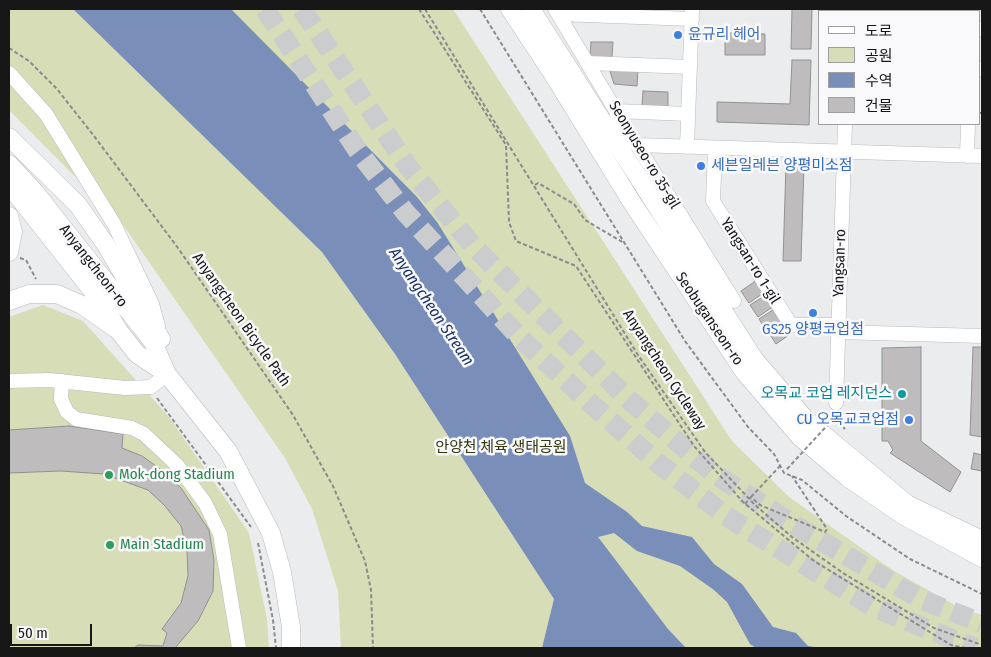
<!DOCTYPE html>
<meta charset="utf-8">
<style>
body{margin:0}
#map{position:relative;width:991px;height:657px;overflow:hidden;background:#ebecee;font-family:"Fira Sans Condensed","Noto Sans KR",sans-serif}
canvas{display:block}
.frame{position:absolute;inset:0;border:10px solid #171717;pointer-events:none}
.legend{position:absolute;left:818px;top:10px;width:162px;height:115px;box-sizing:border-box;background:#f9f9fb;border:1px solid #9f9fa0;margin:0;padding:6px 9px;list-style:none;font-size:15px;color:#171717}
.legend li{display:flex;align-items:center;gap:10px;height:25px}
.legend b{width:25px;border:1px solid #9f9fa0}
.scale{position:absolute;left:10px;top:624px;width:82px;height:22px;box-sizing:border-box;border:2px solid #171717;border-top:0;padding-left:6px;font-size:15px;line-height:18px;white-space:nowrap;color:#171717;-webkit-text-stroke:4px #f9f9fb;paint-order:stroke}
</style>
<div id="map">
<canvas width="991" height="657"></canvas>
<div class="frame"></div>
<ul class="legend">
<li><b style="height:6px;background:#fff"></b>도로</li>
<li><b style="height:14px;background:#d7ddb7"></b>공원</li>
<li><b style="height:14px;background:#798fba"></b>수역</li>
<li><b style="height:14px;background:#bebcbd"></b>건물</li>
</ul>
<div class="scale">50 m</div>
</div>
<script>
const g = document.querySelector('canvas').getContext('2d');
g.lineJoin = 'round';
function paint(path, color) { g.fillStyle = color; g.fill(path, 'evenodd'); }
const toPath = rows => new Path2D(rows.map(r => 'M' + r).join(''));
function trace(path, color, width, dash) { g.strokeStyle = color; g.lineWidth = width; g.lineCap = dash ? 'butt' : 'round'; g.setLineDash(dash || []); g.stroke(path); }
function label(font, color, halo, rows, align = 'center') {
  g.font = font + ' "Fira Sans Condensed","Noto Sans KR",sans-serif'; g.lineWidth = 5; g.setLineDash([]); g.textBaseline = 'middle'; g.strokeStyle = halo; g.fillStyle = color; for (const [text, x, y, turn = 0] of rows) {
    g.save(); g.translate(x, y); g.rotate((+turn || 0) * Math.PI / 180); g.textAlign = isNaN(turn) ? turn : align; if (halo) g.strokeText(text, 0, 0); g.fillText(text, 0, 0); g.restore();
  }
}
const green = toPath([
 [9,9,453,9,732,441,789,497,894,571,960,608,982,615,982,648,341,648,338,591,312,509,285,458,124,226,9,110],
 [43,305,83,321,169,417,249,533,267,619,269,648,9,648,9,317]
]);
const water = toPath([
 [73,9,231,9,417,197,437,222,570,436,585,483,627,512,642,526,692,537,714,564,742,584,773,627,796,633,808,646,820,648,756,648,750,644,727,602,714,590,680,566,637,551,614,533,598,537,668,629,686,648,542,648,554,599,395,354,322,252]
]);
const building = toPath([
 [792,9,812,9,811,49,791,49,792,9],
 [725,33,765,34,765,55,725,55,725,33],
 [591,42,613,42,612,57,590,57,591,42],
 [792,60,811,60,809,125,717,122,717,102,790,104,792,60],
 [609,68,638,70,637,86,614,84,609,68],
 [643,91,668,92,668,107,642,106,643,91],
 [786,164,804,165,801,261,783,261,786,164],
 [757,280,765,292,749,303,741,291,757,280],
 [766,295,774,306,758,317,750,305,766,295],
 [776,308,783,320,767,331,759,319,776,308],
 [785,322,792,333,776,344,769,333,785,322],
 [921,347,921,441,961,472,950,492,890,453,893,450,888,441,882,441,882,348,921,347],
 [973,347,982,347,982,437,970,435,973,347],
 [69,426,123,434,122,448,142,456,163,471,181,488,209,530,214,560,213,591,198,621,175,648,134,648,138,645,163,646,167,633,162,629,181,603,188,576,187,550,181,526,165,506,148,490,104,474,61,471,9,473,9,430,69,426],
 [974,453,982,455,982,471,971,469,974,453]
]);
const highwayTunnel = toPath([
 [265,9,358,151,405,212,521,339,589,402,658,463,726,516,875,608,975,648],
 [302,9,409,168,473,246,627,398,713,473,806,532,922,600,982,623]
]);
const path = toPath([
 [419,9,506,145,509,222,516,241,576,266,694,446,743,502,814,561,951,645,965,648],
 [425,9,638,355,705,452,755,505,792,537,843,573,934,628,982,645],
 [480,9,685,341,748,427,774,454,784,473,802,480,846,516,910,559,982,594],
 [9,48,29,61,57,89,94,136,178,248,293,415,333,486,365,561,371,590,373,648],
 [980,113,982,113],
 [535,185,538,183,574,204,585,220,624,243],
 [20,258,26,260,36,279],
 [157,398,251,527],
 [834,418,845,429],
 [751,497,780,466],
 [745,504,751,497,760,505,825,532,827,529,792,476],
 [258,543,273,620,276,648]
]);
const minor = toPath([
 [555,9,616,111,618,117,631,140,637,145,734,301],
 [848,11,848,9],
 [971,11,971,9],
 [558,14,692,19],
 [980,29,982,29],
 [588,63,690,67],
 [980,69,982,69],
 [9,73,46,114,114,224,152,304,158,326],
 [616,111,688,114],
 [637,145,982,156],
 [687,147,692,9],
 [715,148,713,201,791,325,837,325],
 [967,156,968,124],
 [837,332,982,336],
 [9,381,49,380,125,388,151,387,167,374],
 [62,381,61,399,67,412,76,419,132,428,144,434,177,465,205,503,220,534,239,648],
 [836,403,845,124]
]);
const major = toPath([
 [510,9,551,71,631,201,745,373,800,437,847,477,904,516,982,558],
 [531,9,754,359,807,421,907,504,982,540],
 [9,137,78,205,106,245,161,339],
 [9,164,35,192,153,342,167,374,228,451,271,533,282,572,291,627,291,648],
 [9,185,105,307,118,330,137,354,167,374],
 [9,216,13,232,9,252],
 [9,301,29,294,57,294,82,305,115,328]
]);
const pathBridge = toPath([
 [787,469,834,418,828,412]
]);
const markers = [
 [678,35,5,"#3f7fe0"],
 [701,166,5,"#3f7fe0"],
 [813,313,5,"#3f7fe0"],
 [902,394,5,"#0f9aa8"],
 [909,420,5,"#3f7fe0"],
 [109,475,5,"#2e9e5b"],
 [110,545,5,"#2e9e5b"]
];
const shopNames = [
 ["윤규리 헤어",688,35],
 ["세븐일레븐 양평미소점",711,166],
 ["GS25 양평코업점",813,330,"center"],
 ["CU 오목교코업점",899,420,"right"]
];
const streetNames = [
 ["Seonyuseo-ro 35-gil",644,155,59],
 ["Yangsan-ro 1-gil",750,261,58],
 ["Yangsan-ro",840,263,-88],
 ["Anyangcheon-ro",93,266,52],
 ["Seobuganseon-ro",709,319,56],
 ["Anyangcheon Bicycle Path",241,320,55],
 ["Anyangcheon Cycleway",664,370,57]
];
const cultureNames = [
 ["오목교 코업 레지던스",892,394]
];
const parkNames = [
 ["안양천 체육 생태공원",501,448]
];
const leisureNames = [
 ["Mok-dong Stadium",119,475],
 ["Main Stadium",120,545]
];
const waterNames = [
 ["Anyangcheon Stream",431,307,56]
];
paint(green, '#d7ddb7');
paint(water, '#798fba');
paint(building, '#bebcbd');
trace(building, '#929192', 1);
trace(highwayTunnel, '#cbccce', 20, [20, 10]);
trace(minor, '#b9babb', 15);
trace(major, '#b9babb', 19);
trace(path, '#8a8b8c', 2, [4, 2.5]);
trace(minor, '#fff', 14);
trace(major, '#fff', 18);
trace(pathBridge, '#8a8b8c', 2, [4, 2.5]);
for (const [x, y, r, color] of markers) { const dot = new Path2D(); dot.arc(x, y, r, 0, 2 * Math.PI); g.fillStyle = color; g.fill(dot); trace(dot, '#f9f9fb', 2); }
label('15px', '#366cbe', '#f9f9fb', shopNames, 'left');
label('15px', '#171717', '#f9f9fb', streetNames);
label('15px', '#0d838f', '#f9f9fb', cultureNames, 'right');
label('15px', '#33370e', '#f9f9fb', parkNames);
label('15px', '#27864d', '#f9f9fb', leisureNames, 'left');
label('italic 16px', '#1d356c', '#f9f9fb', waterNames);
</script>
